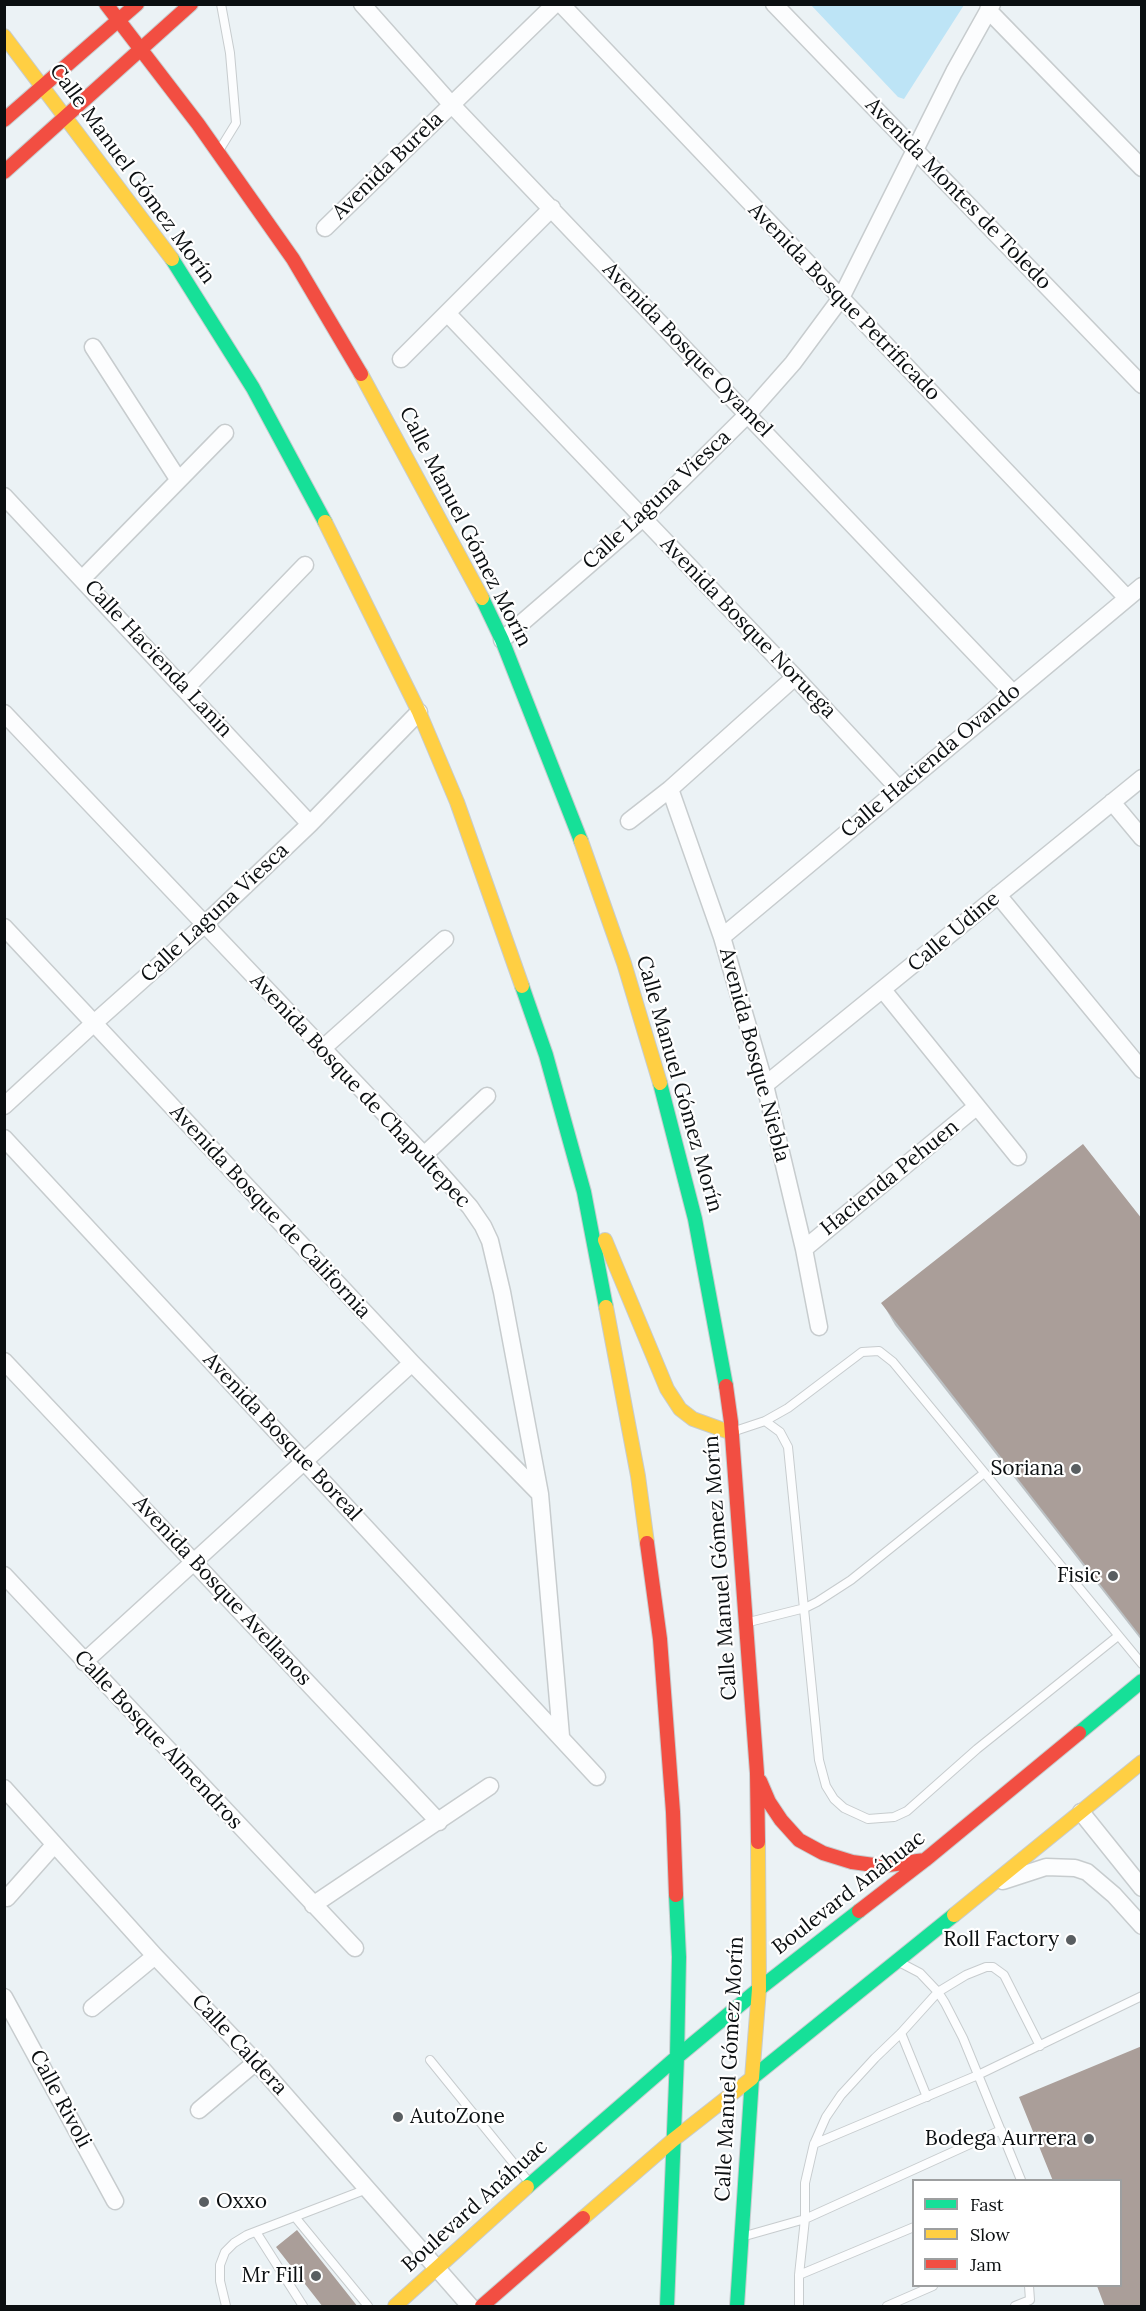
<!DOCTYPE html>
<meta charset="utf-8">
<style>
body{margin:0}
#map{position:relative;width:1146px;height:2311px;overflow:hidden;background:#ebf2f5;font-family:Lora,serif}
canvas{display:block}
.frame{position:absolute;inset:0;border:6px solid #0b0f11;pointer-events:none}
.legend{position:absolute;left:912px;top:2179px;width:210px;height:108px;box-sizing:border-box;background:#fff;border:2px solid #9d9fa0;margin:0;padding:8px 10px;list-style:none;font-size:18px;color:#0b0f11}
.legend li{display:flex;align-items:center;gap:12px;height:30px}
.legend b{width:30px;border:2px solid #9d9fa0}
</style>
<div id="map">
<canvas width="1146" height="2311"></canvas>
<div class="frame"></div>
<ul class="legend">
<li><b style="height:8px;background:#16e098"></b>Fast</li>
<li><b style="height:8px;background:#ffcf43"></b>Slow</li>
<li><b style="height:8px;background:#f24e42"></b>Jam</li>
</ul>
</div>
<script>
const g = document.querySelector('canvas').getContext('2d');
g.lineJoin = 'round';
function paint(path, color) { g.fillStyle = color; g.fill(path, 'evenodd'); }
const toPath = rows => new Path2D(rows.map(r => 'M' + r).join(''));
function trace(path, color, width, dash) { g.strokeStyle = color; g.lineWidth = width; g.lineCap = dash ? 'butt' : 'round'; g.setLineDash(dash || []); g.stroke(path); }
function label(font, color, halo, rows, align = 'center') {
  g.font = font + ' Lora,serif'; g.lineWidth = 4.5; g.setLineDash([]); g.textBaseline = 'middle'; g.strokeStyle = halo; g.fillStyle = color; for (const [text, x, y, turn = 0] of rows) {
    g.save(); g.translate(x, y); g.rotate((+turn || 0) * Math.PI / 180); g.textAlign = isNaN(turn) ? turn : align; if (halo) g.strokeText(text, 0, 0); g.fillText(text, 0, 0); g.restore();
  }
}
const green = toPath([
 [811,5,964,5,904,99,898,97]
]);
const shadow = toPath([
 [1142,1222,1142,1641,895,1325,883,1304]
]);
const building = toPath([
 [1083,1144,1142,1219,1142,1638,881,1303],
 [1142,2046,1142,2307,1105,2307,1097,2286,1120,2286,1120,2181,1053,2181,1019,2097],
 [297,2230,358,2307,323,2307,276,2247]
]);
const lane = toPath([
 [220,149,236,123,230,53,221,4],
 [765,1421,780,1432,788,1447,819,1760,826,1786,834,1799,844,1808,868,1819,894,1817,907,1811,977,1749,1118,1636],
 [735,1431,765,1421,788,1408,862,1352,879,1351,893,1362,1142,1664],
 [749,1622,805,1608,817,1602,851,1580,983,1474],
 [899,1962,920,1973,938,1992,945,2003,963,2038,1021,2180],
 [901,2033,927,2097],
 [430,2060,528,2181],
 [814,2144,978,2075,1142,1996],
 [295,2217,368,2306],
 [256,2232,303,2306],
 [745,2236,805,2219,1001,2130],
 [799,2275,914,2227],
 [226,2306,220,2281,220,2265,225,2252,234,2243,247,2235,367,2189],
 [799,2306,799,2275,805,2219,805,2183,814,2144,826,2117,841,2095,875,2058,901,2033,938,1992,966,1975,986,1967,993,1967,1004,1975,1040,2046],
 [887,2306,933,2286],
 [1015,2306,1030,2300,1029,2286]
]);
const street = toPath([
 [362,4,451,104,1013,693],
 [561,4,1127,598],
 [774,4,1142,385],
 [988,10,1142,168],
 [325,228,555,4],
 [447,313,795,677,898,788],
 [93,347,178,479],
 [401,359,552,208],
 [4,496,310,824],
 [83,578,225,433],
 [502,640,643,518,748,414,793,363,841,298,954,72,992,4],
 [186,688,305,565],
 [4,713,424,1155,470,1207,483,1226,490,1241,502,1292,540,1494,561,1736],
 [670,789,722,937,765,1085,804,1249,819,1327],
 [1112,802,1142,838],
 [629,821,670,789,795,677],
 [998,895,1142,1070],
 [4,927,412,1363,540,1494],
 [722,937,1142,586],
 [883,990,1018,1157],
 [322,1049,445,939],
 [765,1085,1142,778],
 [4,1106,93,1024,204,925,310,824,419,712],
 [4,1138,597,1777],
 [424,1155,487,1096],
 [804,1249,976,1107],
 [4,1361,439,1822],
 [4,1575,355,1948],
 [84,1662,412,1363],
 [4,1788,155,1956,256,2062,470,2306],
 [1081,1812,1142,1888],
 [1003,1881,1046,1867,1075,1868,1087,1872,1114,1895,1142,1926],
 [7,1898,54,1845],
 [313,1905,490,1786],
 [4,1997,115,2201],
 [92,2008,155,1956],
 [199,2110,256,2062]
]);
const fast = toPath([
 [172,259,253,388,325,522],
 [482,598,502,640,581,841],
 [522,986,546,1055,584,1192,606,1307],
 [660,1083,695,1219,726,1386],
 [1079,1733,1142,1681],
 [527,2187,677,2057,679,1957,676,1895],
 [667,2306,677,2057,759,1989,859,1911],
 [737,2306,752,2078,954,1915]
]);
const slow = toPath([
 [4,36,172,259],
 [361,374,482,598],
 [325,522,419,712,457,802,522,986],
 [581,841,624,963,660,1083],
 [605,1240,667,1389,680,1409,693,1419,732,1433],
 [606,1307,638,1476,647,1543],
 [954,1915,1142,1762],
 [583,2218,673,2140,752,2078,759,1989,758,1842],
 [395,2306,527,2187]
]);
const jam = toPath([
 [106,4,198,124,293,259,361,374],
 [4,120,137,4],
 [4,172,191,4],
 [726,1386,731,1422,757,1773,758,1842],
 [647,1543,660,1639,673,1812,676,1895],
 [760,1781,769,1802,781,1820,799,1840,823,1853,852,1862,881,1866,925,1860],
 [859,1911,925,1860,1079,1733],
 [482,2306,583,2218]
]);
const markers = [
 [1076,1469,6,"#595e61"],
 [1113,1576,6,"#595e61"],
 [1071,1940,6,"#595e61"],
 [398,2117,6,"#595e61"],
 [1089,2139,6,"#595e61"],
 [204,2202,6,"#595e61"],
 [316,2276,6,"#595e61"]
];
const streetNames = [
 ["Avenida Burela",388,166,-44],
 ["Calle Manuel Gómez Morín",132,174,54],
 ["Avenida Montes de Toledo",958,194,46],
 ["Avenida Bosque Petrificado",844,302,46],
 ["Avenida Bosque Oyamel",687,350,46],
 ["Calle Laguna Viesca",657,500,-43],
 ["Calle Manuel Gómez Morín",465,527,63],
 ["Avenida Bosque Noruega",748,628,46],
 ["Calle Hacienda Lanin",158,659,47],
 ["Calle Hacienda Ovando",931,761,-40],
 ["Calle Laguna Viesca",215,913,-43],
 ["Calle Udine",954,932,-40],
 ["Avenida Bosque Niebla",754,1055,75],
 ["Calle Manuel Gómez Morín",679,1084,74],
 ["Avenida Bosque de Chapultepec",360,1091,47],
 ["Hacienda Pehuen",890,1178,-39],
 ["Avenida Bosque de California",270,1212,47],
 ["Avenida Bosque Boreal",282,1437,47],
 ["Calle Manuel Gómez Morín",721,1568,-94],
 ["Avenida Bosque Avellanos",222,1591,47],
 ["Calle Bosque Almendros",158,1740,47],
 ["Boulevard Anáhuac",849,1893,-38],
 ["Calle Caldera",239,2045,47],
 ["Calle Manuel Gómez Morín",730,2069,-87],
 ["Calle Rivoli",60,2099,62],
 ["Boulevard Anáhuac",475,2206,-42]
];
const poiNames = [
 ["Soriana",1064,1469],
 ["Fisic",1101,1576],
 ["Roll Factory",1059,1940],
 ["AutoZone",410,2117,"left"],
 ["Bodega Aurrera",1077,2139],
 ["Oxxo",216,2202,"left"],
 ["Mr Fill",304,2276]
];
paint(green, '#bde4f6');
paint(shadow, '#0003');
paint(building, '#aa9e99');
trace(lane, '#c7ccce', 10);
trace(street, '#c7ccce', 19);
trace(fast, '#c7ccce', 16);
trace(slow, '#c7ccce', 16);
trace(jam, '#c7ccce', 16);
trace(lane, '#fcfdfe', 8);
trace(street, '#fcfdfe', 16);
trace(fast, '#16e098', 14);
trace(slow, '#ffcf43', 14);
trace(jam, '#f24e42', 14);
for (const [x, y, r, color] of markers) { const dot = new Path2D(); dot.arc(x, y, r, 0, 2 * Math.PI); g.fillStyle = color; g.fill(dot); trace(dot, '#fff', 2); }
label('21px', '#0b0f11', '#fff', streetNames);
label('21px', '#0b0f11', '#fff', poiNames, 'right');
</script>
